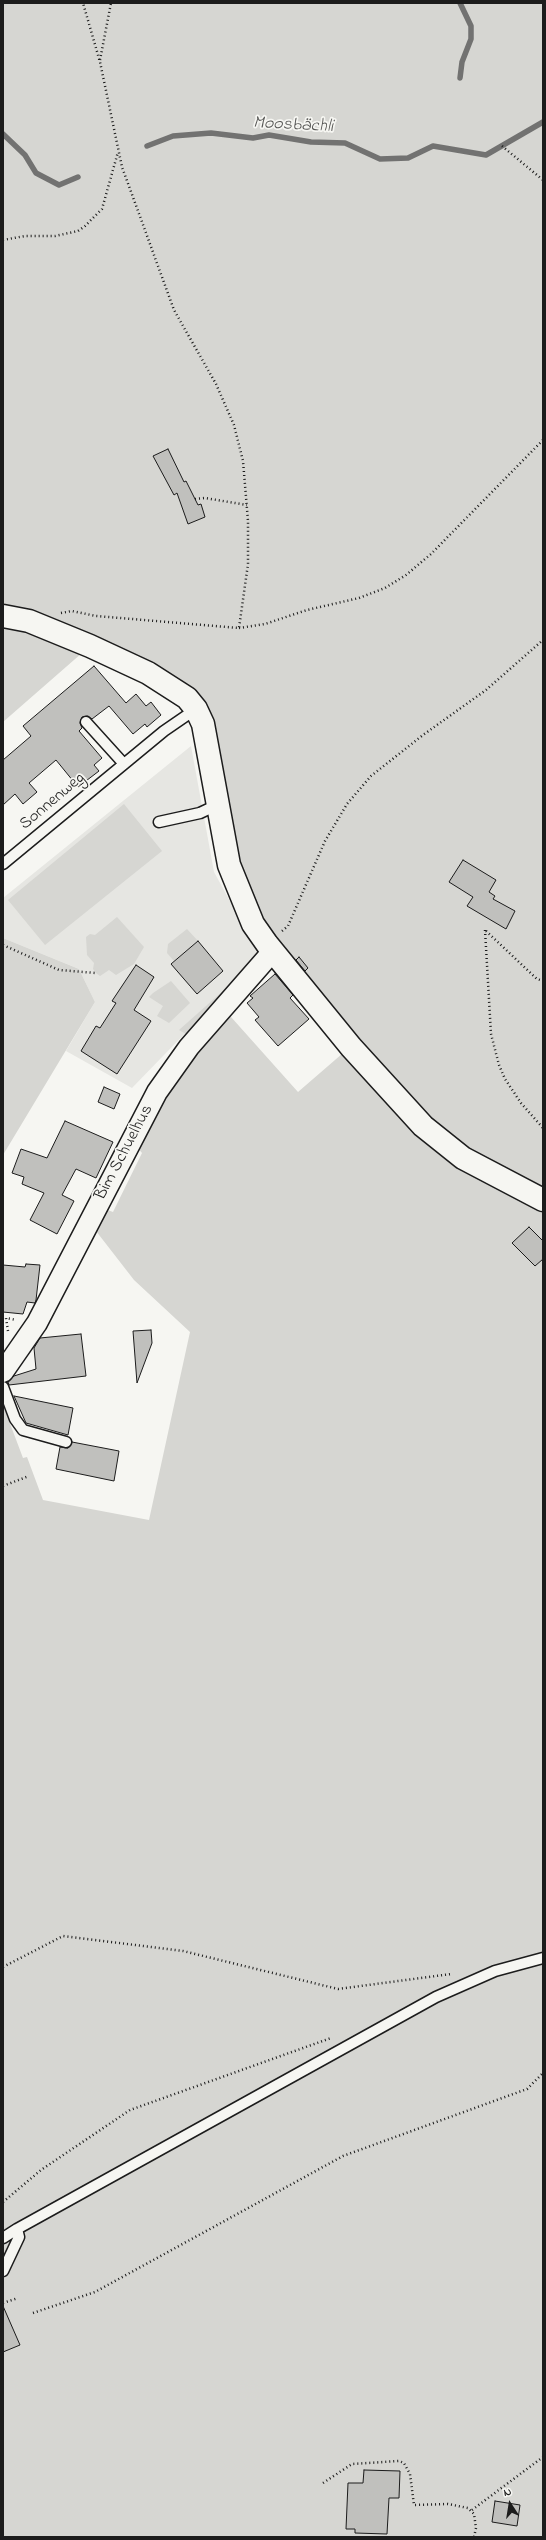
<!DOCTYPE html>
<meta charset="utf-8">
<style>
body{margin:0}
#map{position:relative;width:546px;height:2540px;overflow:hidden;background:#f6f6f2;font-family:"Indie Flower",sans-serif}
canvas{display:block}
.frame{position:absolute;inset:0;border:4px solid #1c1c1c;pointer-events:none}
.north{position:absolute;left:490px;top:2484px;width:40px;height:40px;-webkit-text-stroke:3px #f6f6f2;paint-order:stroke;rotate:348deg;font-size:11px;font-weight:700;line-height:16px;text-align:center;color:#1c1c1c}
.north::after{content:'';display:block;margin:auto;width:14px;height:18px;background:#1c1c1c;clip-path:polygon(50% 0,100% 100%,50% 72%,0 100%)}
</style>
<div id="map">
<canvas width="546" height="2540"></canvas>
<div class="frame"></div>
<div class="north">N</div>
</div>
<script>
const g = document.querySelector('canvas').getContext('2d');
g.lineJoin = 'round';
function paint(path, color) { g.fillStyle = color; g.fill(path, 'evenodd'); }
const toPath = rows => new Path2D(rows.map(r => 'M' + r).join(''));
function trace(path, color, width, dash) { g.strokeStyle = color; g.lineWidth = width; g.lineCap = dash ? 'butt' : 'round'; g.setLineDash(dash || []); g.stroke(path); }
function label(font, color, halo, rows, align = 'center') {
  g.font = font + ' "Indie Flower",sans-serif'; g.lineWidth = 3.5; g.setLineDash([]); g.textBaseline = 'middle'; g.strokeStyle = halo; g.fillStyle = color; for (const [text, x, y, turn = 0] of rows) {
    g.save(); g.translate(x, y); g.rotate((+turn || 0) * Math.PI / 180); g.textAlign = isNaN(turn) ? turn : align; if (halo) g.strokeText(text, 0, 0); g.fillText(text, 0, 0); g.restore();
  }
}
const built = toPath([
 [191,746,214,872,260,956,132,1088,66,1051,95,1002,79,969,3,938,3,898]
]);
const green = toPath([
 [3,3,543,3,543,2537,3,2537,3,1405,23,1458,27,1457,43,1500,149,1520,190,1332,134,1280,89,1222,97,1206,113,1212,142,1153,131,1140,223,1008,298,1092,350,1047,253,924,200,715,90,646,3,722],
 [124,804,162,851,45,945,8,900],
 [117,917,144,947,134,964,116,975,109,970,100,976,96,973,93,969,94,963,87,955,86,937,90,934,95,935],
 [187,929,198,941,174,961,167,953,168,944],
 [3,938,79,969,95,1002,3,1155],
 [171,981,190,1003,169,1023,157,1016,163,1006,149,997,153,993],
 [233,982,191,1037,179,1030]
]);
const stream = toPath([
 [460,78,462,62,471,39,471,26,460,3],
 [3,134,25,155,36,173,59,185,78,177],
 [147,146,173,136,211,133,253,138,269,135,311,142,345,143,380,159,408,158,433,146,486,155,543,122]
]);
const building = toPath([
 [168,449,184,482,186,481,198,505,201,504,205,517,188,524,177,493,174,495,153,456,168,449],
 [94,666,126,703,136,694,146,706,151,702,161,715,147,727,145,724,133,734,109,706,92,719,88,716,82,717,80,723,82,728,79,731,102,758,94,765,99,771,78,787,56,760,29,783,37,792,23,804,15,794,3,805,3,760,31,736,23,726,94,666],
 [463,860,496,880,489,892,495,896,493,899,515,911,506,929,467,906,473,897,449,882,463,860],
 [198,941,223,971,197,994,171,964,198,941],
 [299,957,308,968,305,971,296,960,299,957],
 [136,965,154,977,134,1010,151,1021,117,1074,81,1051,96,1026,100,1028,116,1003,112,1001,136,965],
 [275,974,293,995,290,998,309,1019,278,1046,255,1020,259,1017,247,1003,253,998,250,996,275,974],
 [104,1087,120,1094,114,1109,98,1102,104,1087],
 [65,1121,113,1142,96,1178,76,1169,62,1195,74,1201,57,1234,30,1220,44,1193,22,1184,24,1177,12,1173,21,1149,47,1158,65,1121],
 [529,1227,543,1241,543,1259,535,1266,512,1243,529,1227],
 [26,1264,40,1265,36,1300,35,1303,27,1302,23,1314,3,1312,3,1265,25,1267,26,1264],
 [151,1330,152,1343,137,1383,133,1331,151,1330],
 [81,1334,86,1376,9,1385,8,1382,14,1376,36,1369,34,1348,40,1338,81,1334],
 [14,1396,73,1408,68,1435,26,1423,14,1396],
 [72,1442,119,1451,114,1481,56,1469,60,1447,68,1448,72,1442],
 [3,2306,20,2345,3,2352,3,2306],
 [364,2470,400,2471,399,2498,389,2498,387,2534,355,2533,355,2529,346,2529,348,2483,363,2483,364,2470],
 [495,2501,520,2505,517,2526,492,2522,495,2501]
]);
const path = toPath([
 [100,60,111,3],
 [502,146,543,180],
 [3,240,25,236,55,236,78,231,85,226,102,209,118,152],
 [195,499,205,498,247,505],
 [61,613,72,611,96,616,239,628,248,564,248,521,243,461,234,425,216,384,174,310,122,167,100,62,83,3],
 [239,628,265,624,307,610,359,598,385,588,406,575,431,554,543,440],
 [485,930,491,1034,499,1065,505,1079,521,1103,543,1128],
 [282,931,288,926,325,841,347,804,371,776,423,735,486,690,543,640],
 [486,931,537,979,543,981],
 [3,945,59,970,96,973],
 [8,1331,6,1318,16,1320],
 [3,1486,29,1476],
 [3,1967,63,1936,183,1951,338,1989,451,1974],
 [3,2202,41,2170,130,2110,331,2038],
 [3,2303,18,2298],
 [33,2313,95,2292,343,2156,527,2089,543,2073],
 [323,2483,352,2464,399,2461,404,2463,410,2474,414,2505,448,2504,468,2508,474,2514,476,2528,474,2537],
 [472,2510,543,2457]
]);
const lane = toPath([
 [86,722,124,764],
 [159,822,200,813,217,805],
 [3,864,164,731,196,709],
 [3,1387,15,1419,23,1430,66,1442],
 [17,2229,436,1997,495,1971,543,1958],
 [3,2238,17,2229,19,2237,3,2271]
]);
const street = toPath([
 [3,1372,37,1323,157,1092,189,1047,273,951]
]);
const secondary = toPath([
 [3,616,29,621,90,646,148,673,187,698,196,709,203,724,229,865,253,924,267,944,351,1047,423,1126,463,1158,543,1200]
]);
const streetNames = [
 ["Sonnenweg",53,802,-40],
 ["Bim Schuelhus",125,1153,-62]
];
const waterNames = [
 ["Moosbächli",293,126,3]
];
paint(built, '#e6e6e2');
paint(green, '#d6d6d2');
trace(stream, '#727271', 5.5);
paint(building, '#c0c0bd');
trace(building, '#1c1c1c', 1);
trace(lane, '#1c1c1c', 13);
trace(street, '#1c1c1c', 23);
trace(secondary, '#1c1c1c', 25);
trace(path, '#1c1c1c', 2.5, [1, 3]);
trace(lane, '#f6f6f2', 10);
trace(street, '#f6f6f2', 20);
trace(secondary, '#f6f6f2', 22);
label('17px', '#1c1c1c', '#f6f6f2', streetNames);
label('italic 18px', '#565654', '#f6f6f2', waterNames);
</script>
